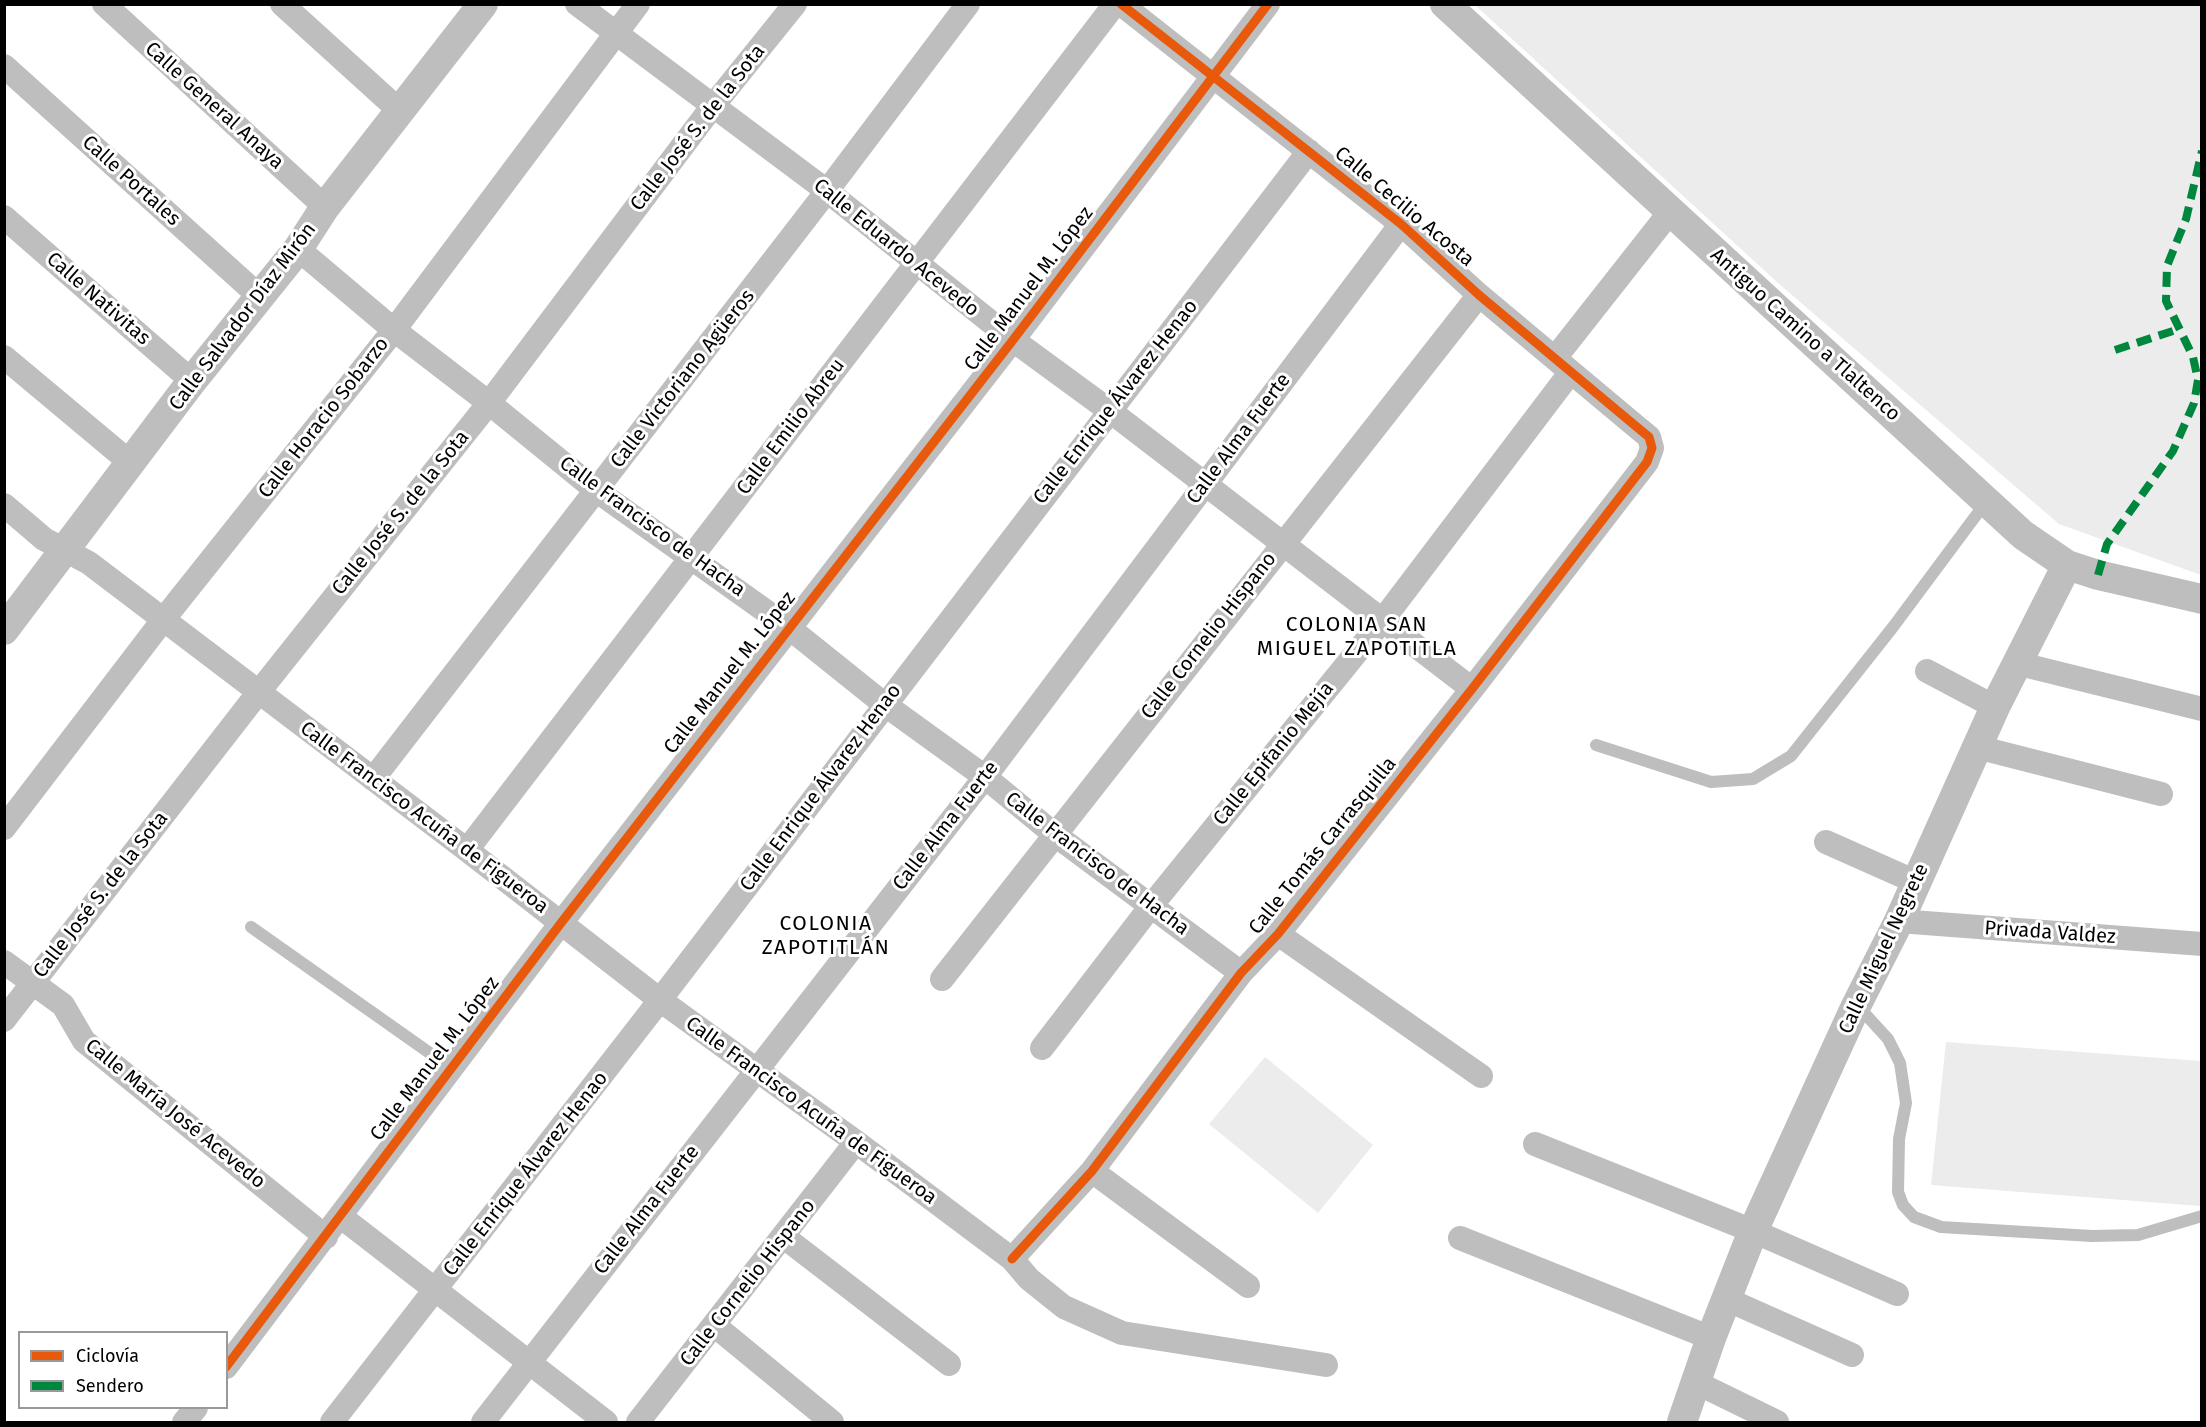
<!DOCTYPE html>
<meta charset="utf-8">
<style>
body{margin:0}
#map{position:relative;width:2206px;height:1427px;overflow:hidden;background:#fff;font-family:"Fira Sans",sans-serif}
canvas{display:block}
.frame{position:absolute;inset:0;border:6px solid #000;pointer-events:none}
.legend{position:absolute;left:18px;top:1331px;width:210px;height:78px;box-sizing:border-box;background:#fff;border:2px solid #999;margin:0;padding:8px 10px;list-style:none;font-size:18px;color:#000}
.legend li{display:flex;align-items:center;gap:12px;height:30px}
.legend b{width:30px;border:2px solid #999}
</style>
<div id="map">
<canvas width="2206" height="1427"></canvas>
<div class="frame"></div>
<ul class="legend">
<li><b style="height:8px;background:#e8590c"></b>Ciclovía</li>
<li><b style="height:8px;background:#00873e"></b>Sendero</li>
</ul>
</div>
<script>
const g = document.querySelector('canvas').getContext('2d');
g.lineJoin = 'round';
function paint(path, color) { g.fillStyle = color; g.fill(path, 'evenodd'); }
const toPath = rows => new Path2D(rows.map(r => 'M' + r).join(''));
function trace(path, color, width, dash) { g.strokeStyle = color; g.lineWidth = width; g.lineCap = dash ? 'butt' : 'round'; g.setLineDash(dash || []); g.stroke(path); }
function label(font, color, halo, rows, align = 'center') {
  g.font = font + ' "Fira Sans",sans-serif'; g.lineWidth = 6; g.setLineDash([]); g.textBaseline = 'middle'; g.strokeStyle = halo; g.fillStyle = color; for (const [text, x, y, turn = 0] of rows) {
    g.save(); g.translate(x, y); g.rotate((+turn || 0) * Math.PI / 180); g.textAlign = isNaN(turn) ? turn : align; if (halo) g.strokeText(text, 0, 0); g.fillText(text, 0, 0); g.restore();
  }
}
const green = toPath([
 [1475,5,2201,5,2201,575,2059,524,1778,283],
 [1946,1042,2201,1061,2200,1206,1931,1185],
 [1265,1057,1373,1145,1318,1213,1209,1124]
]);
const service = toPath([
 [1596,745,1711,782,1753,779,1791,756,1893,627,1986,502],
 [251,927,451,1068],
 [1856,1008,1867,1016,1888,1039,1900,1063,1906,1103,1899,1139,1898,1192,1903,1205,1914,1217,1941,1227,2092,1236,2138,1235,2202,1216]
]);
const minor = toPath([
 [104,4,325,207],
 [282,4,401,112],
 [577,4,827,191,1013,340,1110,411,1472,689],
 [4,66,258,295],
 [4,217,192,381],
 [298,249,394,330,489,403,597,491,788,627,884,704,985,777,1054,834,1241,973],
 [4,357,132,464],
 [1555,358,1670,212],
 [4,505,44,539,89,563,467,850,660,1000,856,1142,1012,1259,1029,1279,1064,1307,1122,1333,1326,1365],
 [2016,663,2202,709],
 [1927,671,1995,707],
 [1977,747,2161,794],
 [373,779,827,191,968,4],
 [4,828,163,620,394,330,638,4],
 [1826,842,1916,882],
 [467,850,1115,4],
 [1899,921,2202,944],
 [1278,934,1481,1076],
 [4,962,63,1005,84,1041,326,1237],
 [942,979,1479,295],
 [4,1020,258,693,489,403,712,107,795,4],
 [1042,1048,1151,906,1382,621,1570,373],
 [1535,1144,1753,1231,1897,1294],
 [1092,1171,1248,1286],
 [340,1216,606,1422],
 [784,1237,949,1364],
 [1460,1238,1711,1338],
 [1012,1259,1092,1171,1241,973,1278,934,1472,689,1647,462,1652,448,1649,437,1638,428,1479,295,1401,224,1121,4],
 [1726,1299,1852,1355],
 [714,1325,832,1422],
 [226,1367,561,923,1013,340,1268,4],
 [1695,1382,1777,1422],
 [184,1422,196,1408],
 [332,1422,660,1000,1309,151],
 [483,1422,985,777,1401,224],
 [638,1422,856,1142]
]);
const tertiary = toPath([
 [1445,4,2023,535,2067,565,2098,575,2202,599],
 [4,630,192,381,298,249,325,207,483,4],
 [1682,1422,1711,1338,1753,1231,1855,1008,1899,921,1995,707,2067,565]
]);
const quiet = toPath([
 [2115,350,2179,329],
 [2098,575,2107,544,2173,451,2194,403,2198,380,2193,357,2166,301,2167,266,2186,219,2202,151]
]);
const cycleway = toPath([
 [1012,1259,1092,1171,1241,973,1278,934,1472,689,1647,462,1652,448,1649,437,1638,428,1479,295,1401,224,1121,4],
 [226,1367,561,923,1013,340,1268,4]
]);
const streetNames = [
 ["Calle General Anaya",214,106,42],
 ["Calle José S. de la Sota",698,128,-52],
 ["Calle Portales",131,181,42],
 ["Calle Cecilio Acosta",1404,207,40],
 ["Calle Eduardo Acevedo",896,248,39],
 ["Calle Manuel M. López",1029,289,-53],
 ["Calle Nativitas",98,299,41],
 ["Calle Salvador Díaz Mirón",243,317,-53],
 ["Antiguo Camino a Tlaltenco",1805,335,42],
 ["Calle Victoriano Agüeros",683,379,-52],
 ["Calle Enrique Álvarez Henao",1116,402,-52],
 ["Calle Horacio Sobarzo",324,418,-52],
 ["Calle Emilio Abreu",791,427,-53],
 ["Calle Alma Fuerte",1239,439,-53],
 ["Calle José S. de la Sota",401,513,-51],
 ["Calle Francisco de Hacha",652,527,36],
 ["Calle Cornelio Hispano",1209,636,-52],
 ["Calle Manuel M. López",730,673,-52],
 ["Calle Epifanio Mejía",1274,754,-51],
 ["Calle Enrique Álvarez Henao",821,788,-53],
 ["Calle Francisco Acuña de Figueroa",424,818,37],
 ["Calle Alma Fuerte",946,826,-52],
 ["Calle Tomás Carrasquilla",1323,846,-51],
 ["Calle Francisco de Hacha",1097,864,37],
 ["Calle José S. de la Sota",101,895,-52],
 ["Privada Valdez",2050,933,4],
 ["Calle Miguel Negrete",1884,949,-65],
 ["Calle Manuel M. López",435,1059,-53],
 ["Calle Francisco Acuña de Figueroa",811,1111,36],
 ["Calle María José Acevedo",175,1114,39],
 ["Calle Enrique Álvarez Henao",526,1174,-52],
 ["Calle Alma Fuerte",647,1210,-52],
 ["Calle Cornelio Hispano",748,1283,-52]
];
const neighbourhoodNames = [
 ["COLONIA SAN",1357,625],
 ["MIGUEL ZAPOTITLA",1357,649],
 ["COLONIA",826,924],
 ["ZAPOTITLÁN",826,948]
];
paint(green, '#ececec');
trace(service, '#bebebe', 12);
trace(minor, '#bebebe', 24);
trace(tertiary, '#bebebe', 30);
trace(quiet, '#00873e', 8, [15, 8]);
trace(cycleway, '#e8590c', 9);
label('20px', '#000', '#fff', streetNames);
g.letterSpacing = '1.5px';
label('21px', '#000', '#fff', neighbourhoodNames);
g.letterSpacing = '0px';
</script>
